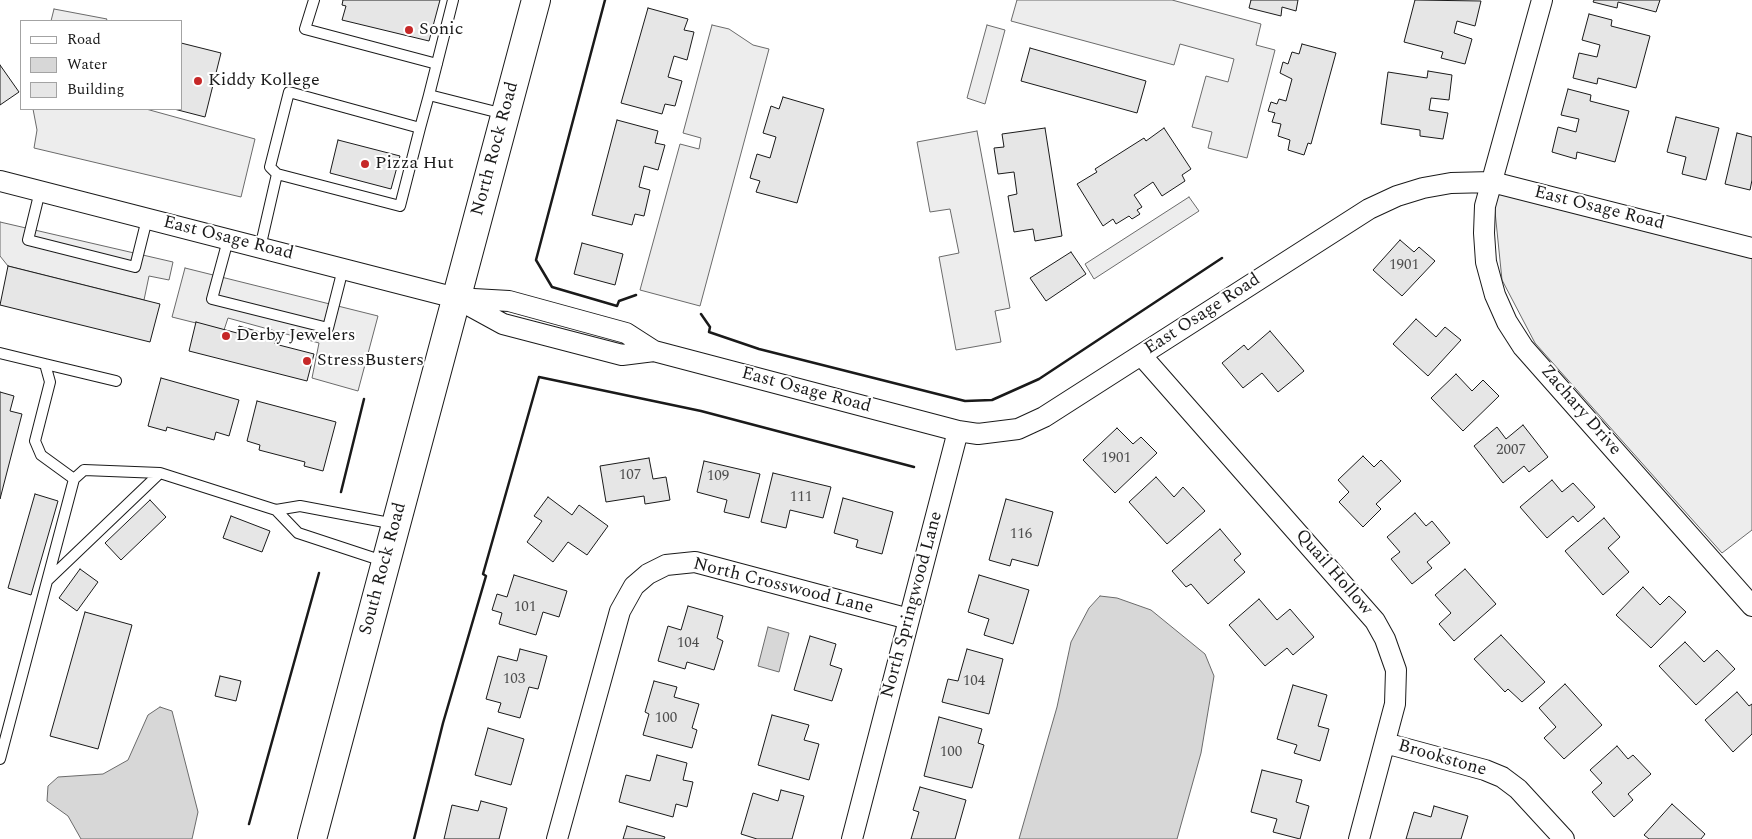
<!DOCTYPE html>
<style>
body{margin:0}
#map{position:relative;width:1752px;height:839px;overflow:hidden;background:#fff;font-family:Spectral,serif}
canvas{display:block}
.legend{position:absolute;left:20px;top:20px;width:162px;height:90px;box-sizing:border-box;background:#fff;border:1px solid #a3a3a3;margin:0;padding:6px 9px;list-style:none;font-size:15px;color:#1a1a1a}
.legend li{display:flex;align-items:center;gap:10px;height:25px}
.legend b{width:25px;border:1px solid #a3a3a3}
</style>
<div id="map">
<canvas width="1752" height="839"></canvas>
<ul class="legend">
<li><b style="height:6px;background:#fff"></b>Road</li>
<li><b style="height:14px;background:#d7d7d7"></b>Water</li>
<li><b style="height:14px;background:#e6e6e6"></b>Building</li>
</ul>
</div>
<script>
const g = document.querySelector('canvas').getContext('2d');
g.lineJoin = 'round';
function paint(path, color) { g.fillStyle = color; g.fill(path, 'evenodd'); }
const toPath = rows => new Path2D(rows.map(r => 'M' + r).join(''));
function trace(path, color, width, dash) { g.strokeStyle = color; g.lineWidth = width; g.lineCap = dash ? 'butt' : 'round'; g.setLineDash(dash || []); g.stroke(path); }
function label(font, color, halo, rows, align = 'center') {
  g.font = font + ' Spectral,serif'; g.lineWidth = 4; g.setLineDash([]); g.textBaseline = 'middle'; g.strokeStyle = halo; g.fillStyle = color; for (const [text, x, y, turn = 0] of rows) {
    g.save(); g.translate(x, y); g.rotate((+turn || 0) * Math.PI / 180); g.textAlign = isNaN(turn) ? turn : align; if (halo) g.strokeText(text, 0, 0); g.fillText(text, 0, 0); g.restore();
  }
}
const built = toPath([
 [1017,0,1172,0,1261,24,1256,45,1275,50,1247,158,1208,148,1212,132,1192,127,1206,76,1228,82,1234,59,1180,44,1174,65,1011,21,1017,0],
 [54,9,107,19,106,21,51,21,54,9],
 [712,25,729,29,753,45,769,49,700,306,640,290,680,144,699,149,701,138,683,133,712,25],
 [987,25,1005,30,985,104,967,98,987,25],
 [33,109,146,109,255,139,241,197,34,148,37,130,33,109],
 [977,131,1010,308,995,311,1001,342,956,350,939,257,959,253,950,209,930,212,917,142,977,131],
 [1492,182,1752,248,1752,530,1722,553,1535,343,1502,280,1492,182],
 [1189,197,1199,211,1094,279,1085,264,1189,197],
 [0,222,173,262,169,280,149,276,144,300,8,266,0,256,0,222],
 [185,268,378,316,358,391,312,378,319,343,228,318,224,330,172,317,185,268]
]);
const water = toPath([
 [1100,596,1117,598,1151,610,1205,654,1214,676,1201,753,1177,839,1019,839,1057,707,1071,642,1089,608,1100,596],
 [768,627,789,633,779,672,758,666,768,627],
 [160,707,172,711,198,812,192,839,81,839,68,816,47,801,48,786,58,777,103,774,128,760,148,715,160,707]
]);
const building = toPath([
 [343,0,440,0,429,41,342,20,346,6,342,5,343,0],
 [1251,0,1298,0,1296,11,1282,7,1281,16,1249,8,1251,0],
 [1415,0,1481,1,1475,26,1457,21,1454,33,1472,39,1465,64,1441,58,1443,52,1404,42,1415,0],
 [1594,0,1660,0,1656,12,1618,2,1617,8,1593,2,1594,0],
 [648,8,688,19,684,30,694,32,687,60,674,56,668,77,682,81,675,106,665,104,662,114,621,103,648,8],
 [1589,14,1612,20,1611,26,1650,36,1636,88,1598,78,1597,84,1573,78,1579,53,1597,57,1600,45,1582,40,1589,14],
 [181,43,221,53,205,117,174,109,181,109,181,43],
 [1302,44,1336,53,1311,144,1308,143,1304,155,1288,150,1290,140,1278,136,1281,124,1272,122,1275,113,1268,111,1271,102,1277,104,1279,99,1286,101,1292,79,1280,73,1283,62,1288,64,1292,52,1299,54,1302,44],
 [1030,48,1146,81,1137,113,1021,81,1030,48],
 [0,65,19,92,0,105,0,65],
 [1428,71,1452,75,1449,100,1431,98,1429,110,1448,113,1443,139,1420,136,1420,130,1381,124,1388,72,1427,78,1428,71],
 [1568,89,1591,95,1590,101,1629,111,1615,162,1577,152,1576,159,1552,152,1558,127,1576,132,1579,119,1561,115,1568,89],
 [783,97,824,109,797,203,756,192,760,181,750,178,757,154,770,158,776,137,763,133,771,106,779,109,783,97],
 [1676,117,1719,128,1706,180,1682,174,1686,157,1667,152,1676,117],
 [617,120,658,131,655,143,665,145,658,170,644,166,639,187,650,190,644,216,635,214,632,225,592,215,617,120],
 [1045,128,1062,236,1035,241,1033,229,1014,232,1008,196,1017,194,1014,172,998,174,994,148,1004,147,1002,134,1045,128],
 [1164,128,1191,169,1182,175,1185,181,1162,196,1153,182,1134,195,1142,207,1137,210,1140,214,1132,219,1129,216,1116,224,1113,219,1103,226,1077,184,1097,172,1095,169,1144,138,1146,141,1164,128],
 [1737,133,1752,137,1752,180,1750,190,1725,184,1737,133],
 [338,140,400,156,391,189,330,173,338,140],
 [1400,240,1414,252,1419,247,1435,261,1402,296,1373,270,1400,240],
 [582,243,623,254,615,285,574,274,582,243],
 [1071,252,1086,274,1046,301,1030,278,1071,252],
 [8,266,160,304,150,342,0,305,8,266],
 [1416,319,1436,337,1445,327,1461,340,1428,376,1393,344,1416,319],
 [196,322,237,333,239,326,277,337,275,344,314,354,307,381,189,351,196,322],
 [1270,331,1304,371,1278,392,1262,373,1243,388,1222,363,1244,345,1248,350,1270,331],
 [1456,374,1472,391,1483,380,1499,396,1463,431,1431,398,1456,374],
 [161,378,239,400,229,436,216,432,214,440,167,427,166,431,148,426,161,378],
 [0,392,14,396,10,411,22,414,0,499,0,392],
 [257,401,336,422,323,471,304,466,305,462,259,450,260,445,247,441,257,401],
 [1523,425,1548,457,1529,472,1524,466,1503,483,1474,446,1497,427,1506,439,1523,425],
 [1117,428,1133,444,1141,437,1157,453,1115,493,1083,460,1117,428],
 [1363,456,1374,467,1381,460,1401,481,1376,504,1381,509,1363,527,1339,502,1349,492,1338,480,1363,456],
 [649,458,653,479,666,477,670,500,645,504,644,496,606,502,600,466,649,458],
 [704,461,760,474,749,518,724,512,727,500,697,492,704,461],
 [773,473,831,487,823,518,790,510,786,528,761,522,773,473],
 [1156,477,1174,497,1183,487,1205,511,1167,544,1129,502,1156,477],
 [1552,480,1562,492,1573,483,1595,507,1578,522,1573,516,1547,538,1520,507,1552,480],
 [35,494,58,501,31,595,8,588,35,494],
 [548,497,572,515,579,505,608,526,587,555,568,542,553,562,527,542,542,521,534,516,548,497],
 [843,498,893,512,882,554,856,547,858,540,834,533,843,498],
 [1006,499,1053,512,1038,566,1012,559,1010,566,989,560,1006,499],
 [150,500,166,517,121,560,105,543,150,500],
 [1415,513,1426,526,1432,521,1450,543,1427,562,1432,568,1412,584,1391,559,1400,552,1387,537,1415,513],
 [231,516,270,531,262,552,223,538,231,516],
 [1604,518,1620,537,1608,548,1629,572,1603,595,1565,551,1604,518],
 [1220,529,1241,554,1234,560,1245,572,1208,604,1191,584,1186,587,1172,571,1220,529],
 [80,569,98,582,77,611,59,598,80,569],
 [1465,569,1496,604,1454,641,1439,624,1451,613,1435,595,1465,569],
 [514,575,567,591,559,617,543,612,536,635,499,624,502,613,492,610,497,594,507,597,514,575],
 [979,575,1029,590,1013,644,984,635,989,619,968,612,979,575],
 [1643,587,1660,605,1669,596,1686,612,1651,648,1616,615,1643,587],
 [1259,599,1277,620,1290,609,1314,637,1293,655,1287,648,1265,666,1229,625,1259,599],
 [688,606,723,616,717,638,723,641,714,670,687,662,685,669,658,661,668,626,681,630,688,606],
 [85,612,132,625,98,749,50,736,85,612],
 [1501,635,1545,682,1522,702,1508,689,1505,692,1474,659,1501,635],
 [810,636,836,644,830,665,842,669,832,701,794,690,810,636],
 [1685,642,1704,662,1717,650,1735,669,1696,705,1659,666,1685,642],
 [520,649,547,656,538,689,529,687,520,718,498,712,501,703,486,699,498,656,517,661,520,649],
 [967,649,1003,659,989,714,942,702,948,679,958,681,967,649],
 [220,676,241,681,236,701,215,696,220,676],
 [654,681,677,687,674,697,699,704,692,728,697,730,692,748,643,735,649,714,645,712,654,681],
 [1565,684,1602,725,1564,759,1544,738,1556,727,1539,708,1565,684],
 [1293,685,1327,695,1318,726,1329,729,1320,761,1294,753,1297,745,1277,739,1293,685],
 [1737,692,1749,706,1752,704,1752,734,1733,752,1705,720,1737,692],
 [772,715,809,725,804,740,819,744,809,780,758,765,772,715],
 [939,717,982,729,978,743,984,745,972,788,924,776,939,717],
 [488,728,524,739,511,785,475,775,488,728],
 [1617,746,1628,759,1633,755,1651,774,1628,794,1633,800,1614,817,1592,792,1602,783,1590,770,1617,746],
 [657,755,687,763,683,780,693,782,687,807,676,804,673,817,619,802,626,775,650,781,657,755],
 [1262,770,1302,780,1296,802,1309,806,1300,839,1273,832,1277,819,1251,812,1262,770],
 [920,787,966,800,955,839,911,839,919,812,913,810,920,787],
 [781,790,804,796,792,839,757,839,741,834,753,793,778,801,781,790],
 [481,801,507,808,499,839,444,839,452,805,478,811,481,801],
 [1672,804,1705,834,1701,839,1649,839,1644,835,1672,804],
 [1434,806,1468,816,1461,839,1406,839,1414,812,1431,817,1434,806],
 [627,826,665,837,664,839,623,839,627,826]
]);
const lane = toPath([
 [314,0,305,29,437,64],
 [429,95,453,0],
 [277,174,400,206,420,128],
 [40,191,28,240,135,267,147,219],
 [228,240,212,299,328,328,343,269],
 [260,248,277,174,270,167,289,92,420,128,429,95,504,114],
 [0,353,45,364,50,382,35,441,41,455,74,479],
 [45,364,116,381],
 [386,562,298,533,276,510,300,506,395,524],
 [48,580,160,473],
 [0,759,74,479,84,470,160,473,276,510]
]);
const street = toPath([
 [1542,0,1485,206,1484,233,1486,262,1495,295,1507,322,1523,347,1752,606],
 [0,181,456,298,509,301,626,333,654,351,958,431,978,434,1018,429,1044,417,1369,209,1397,196,1423,188,1451,183,1492,182,1752,248],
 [461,301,503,324,622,355,654,351],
 [1141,355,1375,621,1385,639,1396,670,1395,704,1359,839],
 [1385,743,1485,770,1502,777,1518,789,1564,839],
 [557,839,620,611,634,586,648,574,666,565,695,562,909,619],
 [852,839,958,431]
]);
const secondary = toPath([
 [312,839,536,0]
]);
const wall = toPath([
 [605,0,536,260,552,287,617,306,619,301,636,295],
 [701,314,710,327,709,332,759,349,965,401,992,400,1039,379,1222,258],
 [341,492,364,399],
 [249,824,319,573],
 [414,839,443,723,486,576,483,574,539,377,701,411,914,467]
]);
const markers = [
 [409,30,5,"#c62828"],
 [198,81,5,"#c62828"],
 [365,164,5,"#c62828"],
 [226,336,5,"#c62828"],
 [307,361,5,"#c62828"]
];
const numberNames = [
 ["1901",1404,266],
 ["2007",1511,451],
 ["1901",1116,459],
 ["107",630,476],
 ["109",718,477],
 ["111",801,498],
 ["116",1021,535],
 ["101",525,608],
 ["104",688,644],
 ["103",514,680],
 ["104",974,682],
 ["100",666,719],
 ["100",951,753]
];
const poiNames = [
 ["Sonic",419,30],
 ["Kiddy Kollege",208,81],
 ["Pizza Hut",375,164],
 ["Derby Jewelers",236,336],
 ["StressBusters",317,361]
];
const streetNames = [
 ["North Rock Road",496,149,-75],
 ["East Osage Road",1599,209,14],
 ["East Osage Road",228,239,14],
 ["East Osage Road",1203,315,-33],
 ["East Osage Road",806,391,15],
 ["Zachary Drive",1580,411,49],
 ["South Rock Road",384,569,-75],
 ["Quail Hollow",1333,573,49],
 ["North Crosswood Lane",783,587,14],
 ["North Springwood Lane",913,605,-75],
 ["Brookstone",1442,759,16]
];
paint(built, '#ededed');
trace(built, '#6a6a6a', 1);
paint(water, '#d7d7d7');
trace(water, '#6a6a6a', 1);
paint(building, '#e6e6e6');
trace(building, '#1a1a1a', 1);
trace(lane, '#1a1a1a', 12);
trace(street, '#1a1a1a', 22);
trace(secondary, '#1a1a1a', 30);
trace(lane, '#fff', 10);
trace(street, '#fff', 20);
trace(secondary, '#fff', 28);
trace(wall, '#1a1a1a', 2.5);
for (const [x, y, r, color] of markers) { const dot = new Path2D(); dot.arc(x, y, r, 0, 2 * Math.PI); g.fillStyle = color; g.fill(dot); trace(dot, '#fff', 2); }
label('15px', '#4d4d4d', null, numberNames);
label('18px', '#1a1a1a', '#fff', poiNames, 'left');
label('18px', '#1a1a1a', '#fff', streetNames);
</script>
